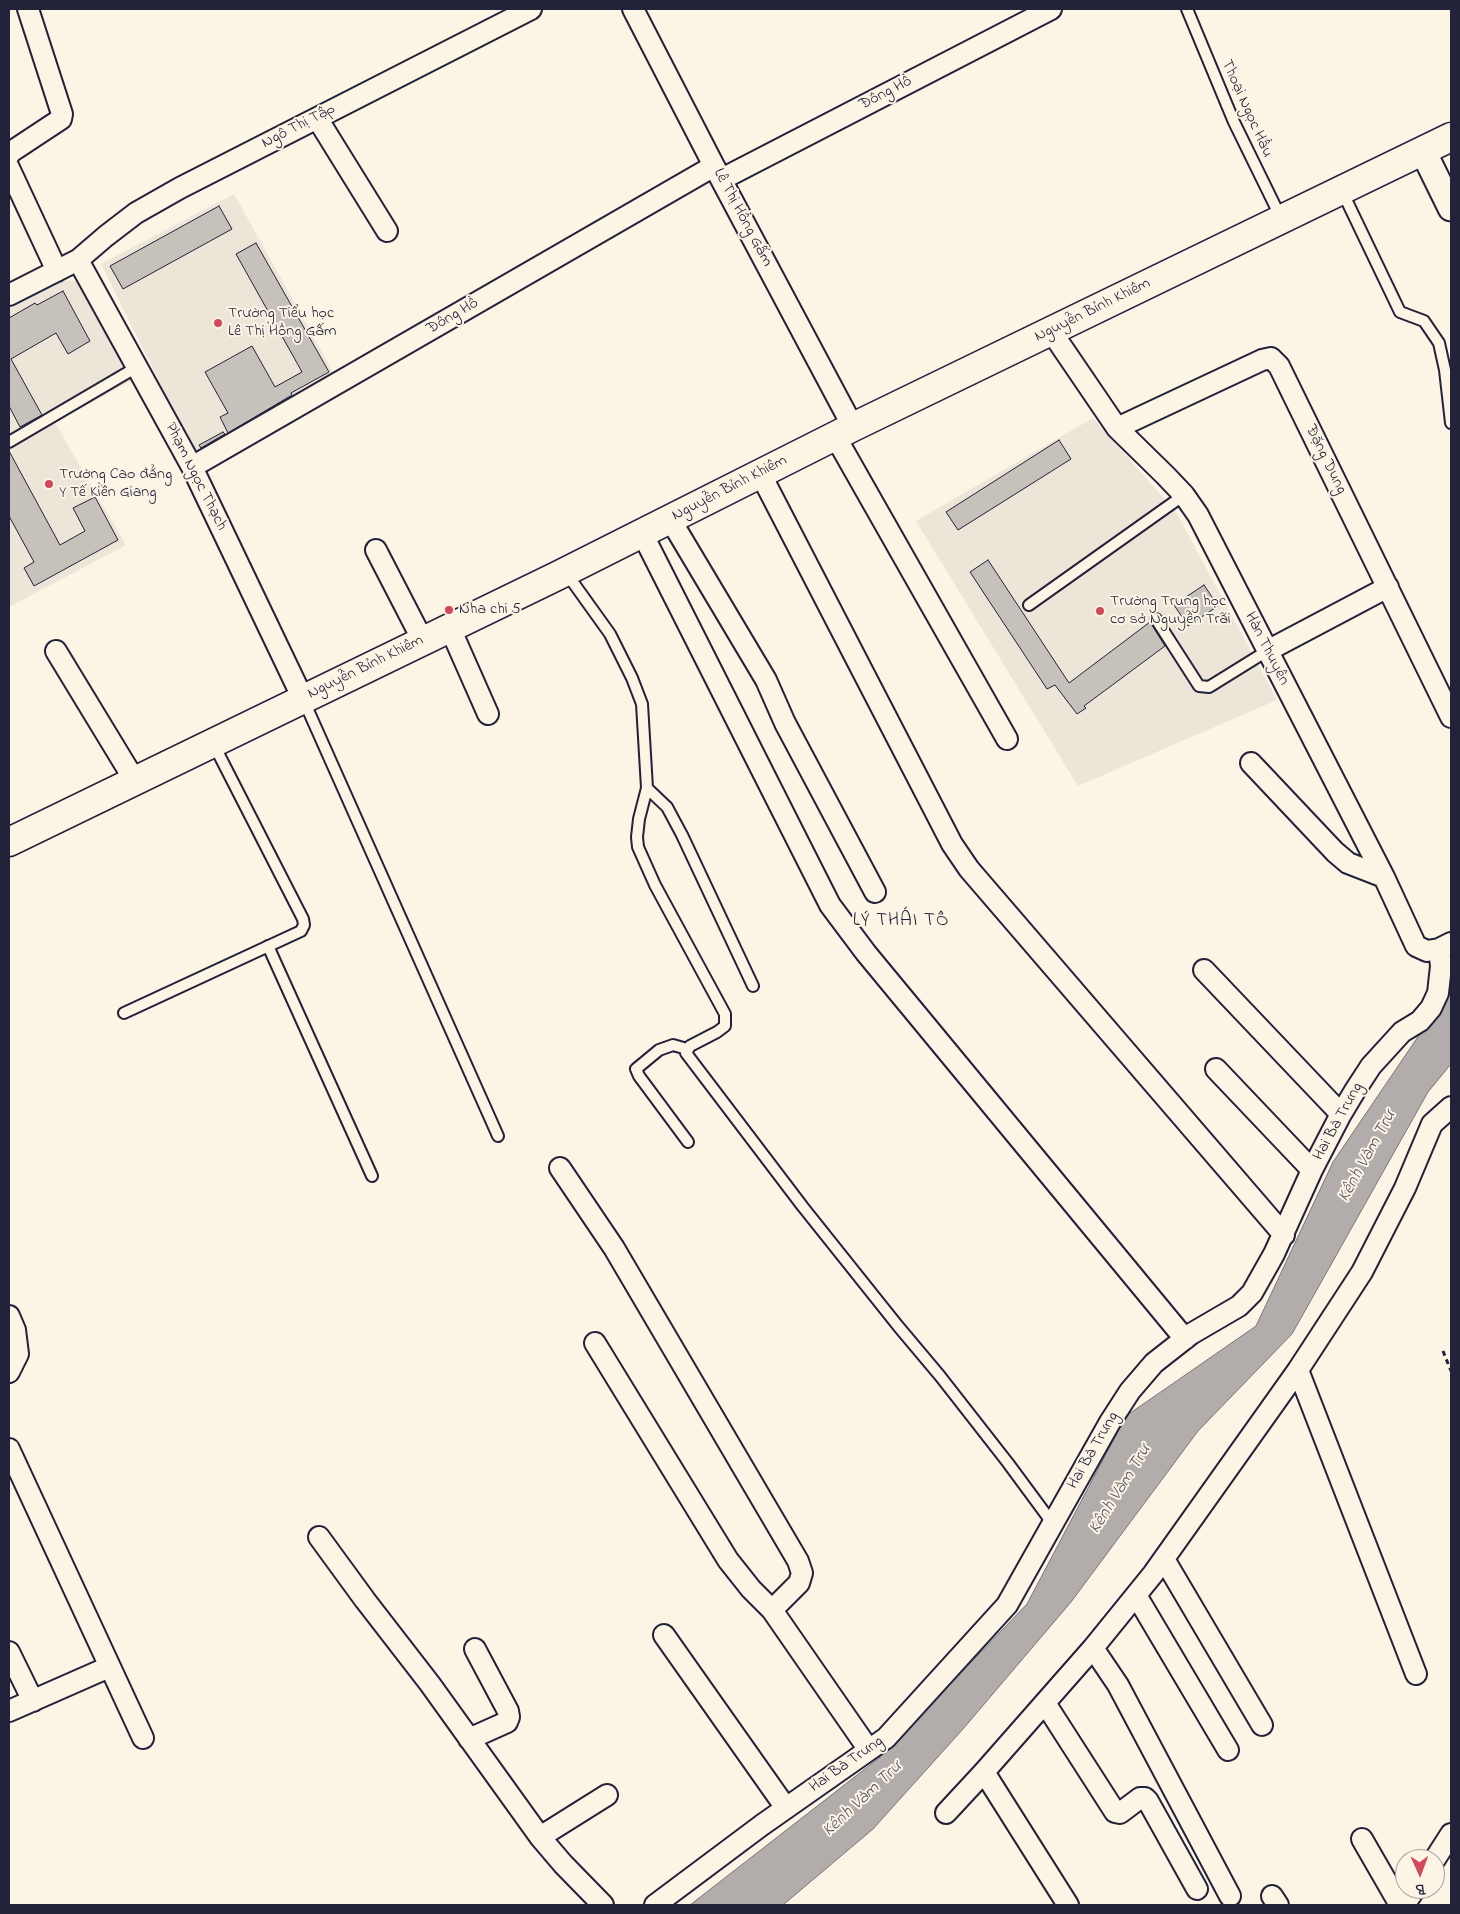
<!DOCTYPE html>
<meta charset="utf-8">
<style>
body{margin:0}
#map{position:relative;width:1460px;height:1914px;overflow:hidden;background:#fcf5e5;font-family:"Indie Flower",sans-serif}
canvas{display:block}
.frame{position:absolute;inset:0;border:10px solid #22223b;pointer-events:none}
.north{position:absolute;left:1395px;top:1849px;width:50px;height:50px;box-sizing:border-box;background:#fcf5e5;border:1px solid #a5a1a1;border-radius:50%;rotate:178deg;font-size:14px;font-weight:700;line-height:20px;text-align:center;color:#22223b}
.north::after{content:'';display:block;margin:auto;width:18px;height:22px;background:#d1495b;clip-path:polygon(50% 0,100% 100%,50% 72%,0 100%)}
</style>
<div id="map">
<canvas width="1460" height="1914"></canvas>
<div class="frame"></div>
<div class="north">B</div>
</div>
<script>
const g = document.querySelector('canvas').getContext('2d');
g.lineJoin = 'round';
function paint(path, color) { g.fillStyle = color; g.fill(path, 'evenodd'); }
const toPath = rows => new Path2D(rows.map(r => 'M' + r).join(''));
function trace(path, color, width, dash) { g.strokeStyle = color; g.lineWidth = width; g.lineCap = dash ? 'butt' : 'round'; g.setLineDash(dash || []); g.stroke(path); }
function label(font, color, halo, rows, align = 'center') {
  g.font = font + ' "Indie Flower",sans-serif'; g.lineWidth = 4; g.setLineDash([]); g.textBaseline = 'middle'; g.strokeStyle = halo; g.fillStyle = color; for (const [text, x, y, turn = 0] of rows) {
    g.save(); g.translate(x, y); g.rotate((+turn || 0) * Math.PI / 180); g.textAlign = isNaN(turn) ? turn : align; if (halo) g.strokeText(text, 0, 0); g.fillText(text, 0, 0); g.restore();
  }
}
const built = toPath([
 [234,194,339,383,199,462,101,264],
 [61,280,79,281,132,380,55,423,126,545,9,607,9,309],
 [1093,418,1176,512,1277,700,1078,786,916,521]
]);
const water = toPath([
 [1451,988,1451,1064,1428,1092,1292,1334,1198,1431,1071,1602,963,1729,873,1829,783,1905,690,1905,879,1758,1027,1604,1126,1416,1256,1326,1333,1162,1451,988]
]);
const building = toPath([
 [219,206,232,229,123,289,110,266,219,206],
 [256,243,329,372,291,393,292,395,228,433,220,417,228,413,205,372,252,346,275,387,302,372,236,254,256,243],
 [63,291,90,341,68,354,56,333,11,359,42,415,20,427,9,406,9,318,35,303,37,305,63,291],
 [223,432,225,434,201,448,199,445,223,432],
 [1059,440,1071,459,958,530,946,512,1059,440],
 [9,451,60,545,85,531,73,508,95,497,118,540,34,586,24,568,34,562,9,516,9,451],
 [988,560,1069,683,1150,622,1165,646,1084,706,1086,708,1077,714,1055,685,1047,689,970,572,988,560],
 [1204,585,1218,606,1188,626,1174,605,1204,585]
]);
const path = toPath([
 [1443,1351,1451,1371]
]);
const service = toPath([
 [1187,9,1234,122,1281,218],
 [1342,191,1400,312,1424,321,1439,343,1445,370,1451,423],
 [9,442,137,367],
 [567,574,610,634,632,678,642,704,647,788,639,819,637,837,638,847,655,885,725,1014,725,1026,717,1032,690,1046,686,1053,803,1207,898,1326,940,1376,1008,1463,1053,1524],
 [1029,605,1184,495],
 [1156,619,1199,686,1209,687,1267,651],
 [304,701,498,1136],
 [647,788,667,807,682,835,753,986],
 [268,946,372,1176],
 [124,1013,301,931,304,925,303,919,213,743],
 [687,1049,673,1045,659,1050,636,1069,639,1076,688,1142]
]);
const minor = toPath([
 [633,9,714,166,853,427],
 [317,118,387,231],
 [9,155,11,152,61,119,62,114,28,9],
 [9,168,57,271],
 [722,179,1051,9],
 [78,260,192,467,303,699],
 [9,295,78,260,106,236,136,213,180,188,531,9],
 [1051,331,1117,428,1166,476,1184,495,1198,515,1384,877,1416,946,1427,951,1439,949,1451,943],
 [1117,428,1262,360,1271,358,1279,366,1451,717],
 [835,436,1007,739],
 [192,467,714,166],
 [760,473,952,844,969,869,1284,1235],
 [670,519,766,680,785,723,875,892],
 [642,533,830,905,866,953,1185,1339],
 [376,550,423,641],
 [450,628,488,714],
 [56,651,135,781],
 [1267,651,1388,587],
 [1251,763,1335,852,1348,863,1384,877],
 [1204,970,1341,1114],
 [1216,1069,1312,1170],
 [560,1168,614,1248,798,1561,802,1573,799,1583,772,1610],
 [9,1316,15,1330,18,1354,9,1372],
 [595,1343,728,1560,751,1589,772,1610,869,1750],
 [1298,1370,1416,1674],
 [9,1449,143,1738],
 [319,1537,365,1600,430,1684,540,1837,563,1864,603,1905],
 [1164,1559,1262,1725],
 [1136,1595,1228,1750],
 [664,1635,786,1808],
 [1093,1648,1118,1685,1230,1896],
 [9,1652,33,1701],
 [1045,1703,1115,1812,1120,1813,1140,1798,1145,1798,1148,1801,1197,1889],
 [9,1711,109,1667],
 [469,1739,507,1722,509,1717,508,1711,475,1649],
 [984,1772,1068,1905],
 [946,1813,984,1772,1093,1648,1153,1574,1298,1370,1362,1272,1405,1188,1432,1124,1451,1107],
 [540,1837,607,1795],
 [1362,1839,1400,1905],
 [1435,1859,1451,1834],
 [1272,1896,1278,1905],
 [655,1905,762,1825,886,1738,1007,1605,1110,1422,1130,1391,1154,1363,1191,1334,1239,1306,1252,1293,1274,1254,1312,1170,1341,1114,1356,1089,1371,1066,1402,1032,1420,1021,1431,1008,1438,993,1441,966,1439,949],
 [1404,1905,1415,1889]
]);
const tertiary = toPath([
 [1423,151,1451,208]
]);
const secondary = toPath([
 [9,842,557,576,853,427,1451,137]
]);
const markers = [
 [218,323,5,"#d1495b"],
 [49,484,5,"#d1495b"],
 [449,610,5,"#d1495b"],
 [1100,611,5,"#d1495b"]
];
const streetNames = [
 ["Đông Hồ",886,94,-27],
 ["Thoại Ngọc Hầu",1246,109,66],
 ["Ngô Thị Tập",299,127,-27],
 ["Lê Thị Hồng Gấm",742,218,62],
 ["Nguyễn Bỉnh Khiêm",1093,311,-26],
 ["Đông Hồ",453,317,-30],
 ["Đặng Dung",1325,460,64],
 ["Phạm Ngọc Thạch",195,477,63],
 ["Nguyễn Bỉnh Khiêm",730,489,-27],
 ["Hàn Thuyên",1266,649,63],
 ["Nguyễn Bỉnh Khiêm",366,668,-26],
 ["Hai Bà Trưng",1339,1122,-61],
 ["Hai Bà Trưng",1094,1451,-60],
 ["Hai Bà Trưng",847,1765,-35]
];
const poiNames = [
 ["Trường Tiểu học",228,314],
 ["Lê Thị Hồng Gấm",228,332],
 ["Trường Cao đẳng",59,475],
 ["Y Tế Kiên Giang",59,493],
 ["Trường Trung học",1110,602],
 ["cơ sở Nguyễn Trãi",1110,620],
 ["Nha chi 5",459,610]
];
const waterNames = [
 ["Kênh Vàm Trư",1368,1157,-61],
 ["Kênh Vàm Trư",1121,1490,-58],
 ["Kênh Vàm Trư",863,1800,-43]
];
const quarterNames = [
 ["LÝ THÁI TỔ",901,922]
];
paint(built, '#ece5d8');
paint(water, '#b2adab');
trace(water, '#78757e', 1);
paint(building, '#c6c1bb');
trace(building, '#22223b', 1);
trace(service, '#22223b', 14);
trace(minor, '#22223b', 24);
trace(tertiary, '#22223b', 29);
trace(secondary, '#22223b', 31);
trace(path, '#22223b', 3, [5, 4]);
trace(service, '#fcf5e5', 10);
trace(minor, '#fcf5e5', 20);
trace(tertiary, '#fcf5e5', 25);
trace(secondary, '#fcf5e5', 28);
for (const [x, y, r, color] of markers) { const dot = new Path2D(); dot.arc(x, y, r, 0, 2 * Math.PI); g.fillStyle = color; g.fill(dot); trace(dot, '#fcf5e5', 2); }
label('16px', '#22223b', '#fcf5e5', streetNames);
label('16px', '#22223b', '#fcf5e5', poiNames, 'left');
label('italic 18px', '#545362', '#fcf5e5', waterNames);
g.letterSpacing = '1px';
label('19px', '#22223b', '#fcf5e5', quarterNames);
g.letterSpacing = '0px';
</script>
